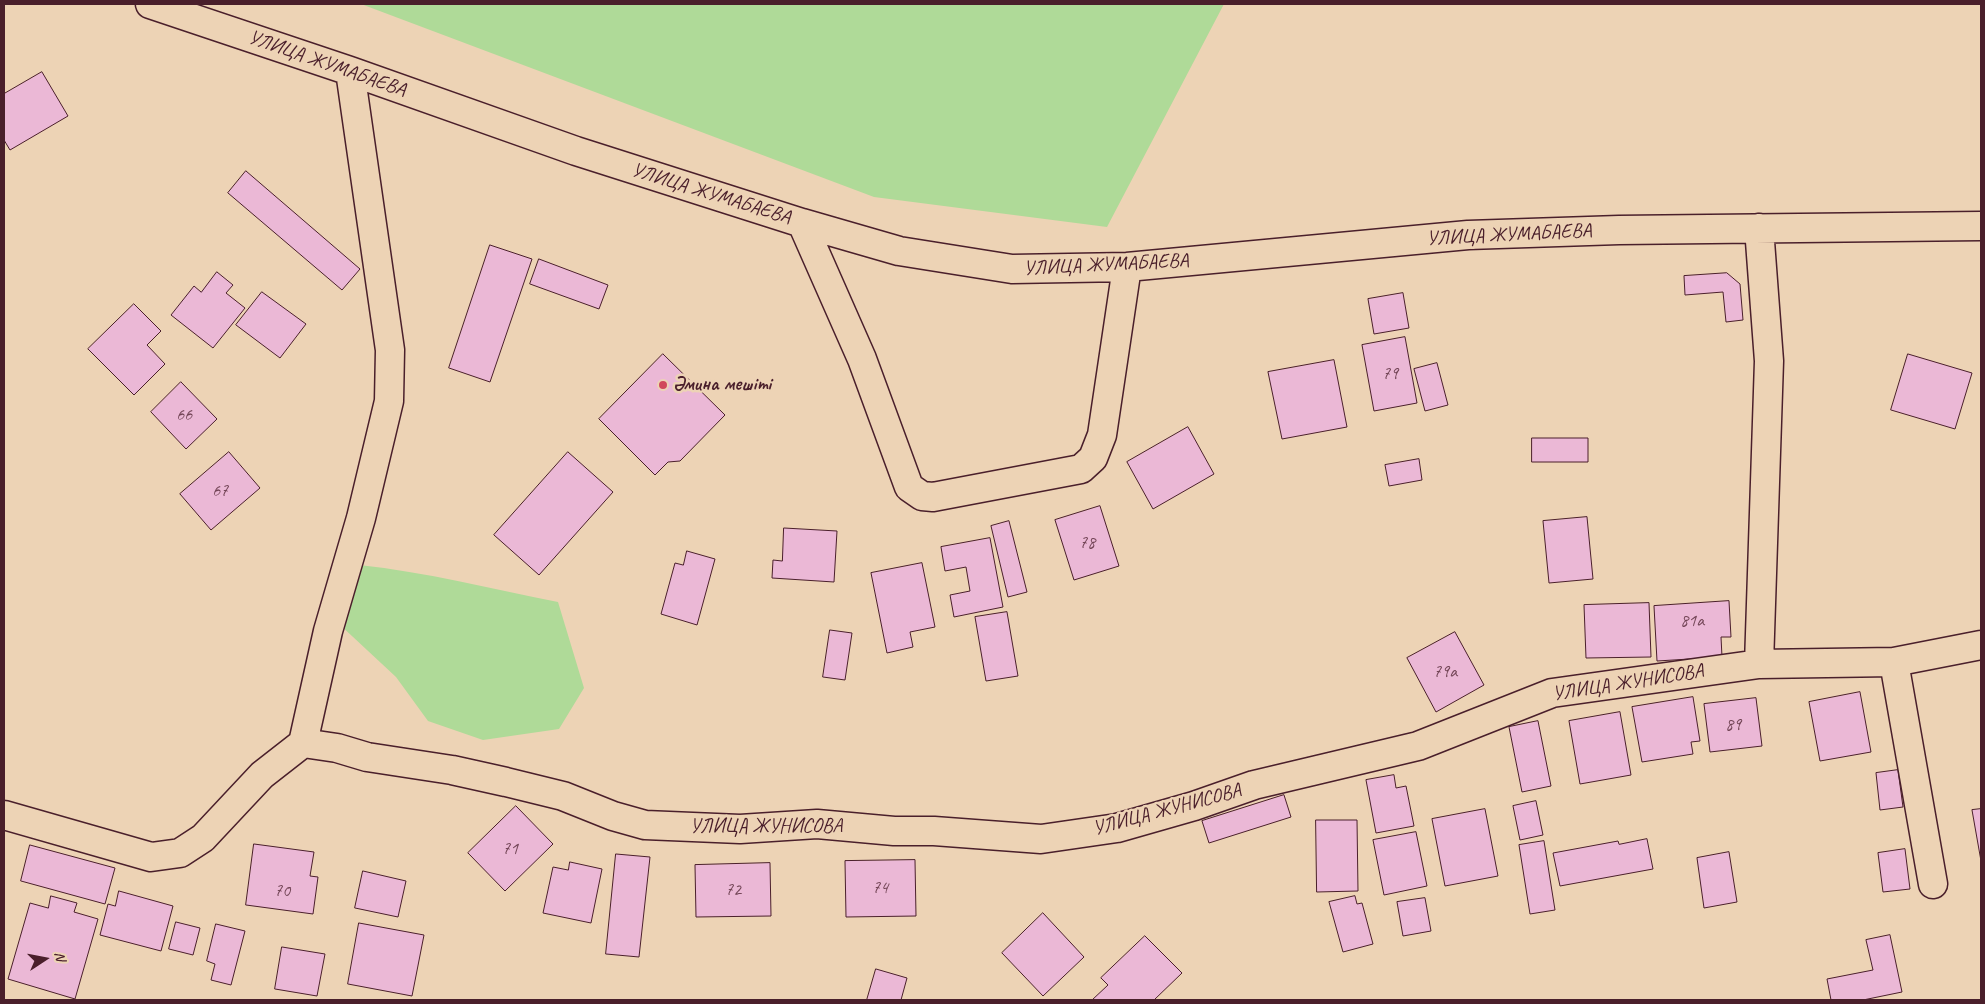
<!DOCTYPE html>
<html>
<head>
<meta charset="utf-8">
<style>
  body { margin:0 }
  #map { position:relative; width:1985px; height:1004px; overflow:hidden; background:#edd3b5; font-family:Caveat,sans-serif }
  canvas { display:block }
  .frame { position:absolute; inset:0; border:5px solid #4a1f2b; pointer-events:none }
  .north { position:absolute; left:20px; top:934px; width:50px; height:50px; -webkit-text-stroke:4px #edd3b5; paint-order:stroke; rotate:79deg; font-size:14px; font-weight:700; line-height:20px; text-align:center; color:#4a1f2b }
  .north::after { content:''; display:block; margin:auto; width:18px; height:22px; background:#4a1f2b; clip-path:polygon(50% 0,100% 100%,50% 72%,0 100%) }
</style>
</head>
<body>
<div id="map">
<canvas width="1985" height="1004"></canvas>
<div class="frame"></div>
<div class="north">N</div>
</div>
<script>
const c = document.querySelector('canvas').getContext('2d');
c.lineJoin = 'round';
function fillPath(path, color) {
  c.fillStyle = color;
  c.fill(path, 'evenodd');
}
function strokePath(path, color, width, dash) {
  c.strokeStyle = color;
  c.lineWidth = width;
  c.lineCap = dash ? 'butt' : 'round';
  c.setLineDash(dash || []);
  c.stroke(path);
}
function write(font, color, halo, rows, align = 'center') {
  c.font = font + ' Caveat,sans-serif';
  c.lineWidth = 5;
  c.setLineDash([]);
  c.textBaseline = 'middle';
  c.strokeStyle = halo;
  c.fillStyle = color;
  for (const [text, x, y, turn = 0] of rows) {
    c.save();
    c.translate(x, y);
    c.rotate((+turn || 0) * Math.PI / 180);
    c.textAlign = isNaN(turn) ? turn : align;
    if (halo) c.strokeText(text, 0, 0);
    c.fillText(text, 0, 0);
    c.restore();
  }
}
fillPath(new Path2D(`
  M361 4H1224L1107 227 874 197Z
  M359 565C426 572 492 589 558 602L584 688 559 729 483 740 428 721 396 677 338 623Z`), '#afda98');
const building = new Path2D(`
  M42 72 68 116 10 150 4 140V94Z
  M246 171 360 269 342 290 228 193Z
  M490 245 532 259 490 382 449 368Z
  M539 259 608 285 599 309 530 284Z
  M217 272 233 285 226 293 245 308 213 348 171 315 194 286 201 292Z
  M1727 273 1740 284 1743 320 1726 322 1723 292 1685 295 1684 276Z
  M262 292 306 324 280 358 236 325Z
  M1403 293 1409 328 1374 334 1368 299Z
  M134 304 161 331 147 345 165 364 134 395 88 349Z
  M1405 337 1417 403 1374 411 1362 345Z
  M663 354 725 415 680 461 668 462 655 475 599 419Z
  M1908 354 1972 373 1955 429 1891 410Z
  M1334 360 1347 427 1282 439 1268 372Z
  M1437 363 1448 405 1425 411 1414 369Z
  M181 382 217 419 186 449 151 412Z
  M1188 427 1214 474 1153 509 1127 462Z
  M1532 438H1588V462H1532Z
  M229 452 260 488 211 530 180 494Z
  M568 452 613 492 539 575 494 535Z
  M1419 459 1422 480 1389 486 1385 465Z
  M1100 506 1119 566 1074 580 1055 520Z
  M1587 517 1593 579 1549 583 1543 521Z
  M1009 521 1027 592 1008 597 991 526Z
  M784 528 837 531 834 582 772 578 773 560 782 561Z
  M990 538 1003 607 954 617 950 595 970 591 966 567 945 571 941 547Z
  M687 551 715 559 697 625 661 614 675 563 683 565Z
  M922 563 935 627 910 632 913 647 887 653 871 573Z
  M1729 601 1731 637H1721L1722 657 1657 661 1654 606Z
  M1649 603 1651 657 1586 658 1584 605Z
  M1007 612 1018 676 986 681 975 617Z
  M830 630 852 633 845 680 823 677Z
  M1455 632 1484 685 1436 712 1407 658Z
  M1860 692 1871 752 1820 761 1809 702Z
  M1693 697 1700 741 1691 742 1693 754 1642 762 1632 707Z
  M1756 698 1762 746 1710 752 1704 704Z
  M1620 712 1631 775 1580 784 1569 721Z
  M1538 721 1551 786 1522 792 1509 727Z
  M1898 770 1903 807 1880 810 1876 773Z
  M1394 775 1396 788 1406 786 1414 826 1376 833 1366 780Z
  M1284 795 1291 817 1209 843 1202 821Z
  M1536 801 1543 835 1520 840 1513 806Z
  M516 806 553 844 505 891 468 853Z
  M1485 809 1498 876 1445 886 1432 819Z
  M1981 809V861L1972 810Z
  M1316 820H1357L1358 891 1317 892Z
  M1416 832 1427 886 1384 895 1373 840Z
  M1647 839 1653 869 1560 886 1553 853 1618 841 1619 844Z
  M1544 841 1555 910 1530 914 1519 845Z
  M254 844 314 852 310 876 318 877 313 914 246 905Z
  M30 845 115 868 105 904 21 881Z
  M1905 849 1910 889 1883 892 1878 853Z
  M1729 852 1737 902 1704 908 1697 858Z
  M616 854 650 857 639 957 606 954Z
  M915 860 916 916 846 917 845 861Z
  M570 862 602 869 591 923 543 913 553 867 568 870Z
  M770 863 771 916 696 917 695 865Z
  M363 871 406 881 398 917 355 908Z
  M119 891 173 906 161 951 100 935 108 904 115 906Z
  M51 896 77 903 74 912 98 919 75 999 8 979 30 903 48 908Z
  M1355 896 1357 904 1362 903 1373 944 1343 952 1329 902Z
  M1425 898 1431 931 1403 936 1397 902Z
  M1043 913 1084 957 1043 996 1002 953Z
  M176 922 200 928 193 955 169 949Z
  M359 923 424 935 412 996 348 984Z
  M216 924 245 931 231 985 211 980 215 964 207 961Z
  M1890 935 1902 992 1863 1000H1831L1827 979 1873 970 1866 940Z
  M1145 936 1182 973 1154 1000H1092L1108 985 1101 978Z
  M282 947 325 954 317 996 275 989Z
  M876 969 907 978 901 1000H867Z`);
fillPath(building, '#ebb8d6');
strokePath(building, '#4a1f2b', 1);
const street = new Path2D(`
  M150 4 350 71 576 151 802 223 899 251 1012 269 1127 267 1468 235 1619 230 1981 226
  M802 223 862 359 909 487 922 496 933 497 1081 469 1093 458 1102 435 1127 267
  M1894 662 1933 884
  M1759 664 1769 361 1759 228
  M303 743 328 631 361 518 389 401 390 350 350 71
  M4 815 151 857 180 853 203 838 262 775 303 743 337 748 367 757 452 770 506 782 563 796 613 816 645 825 740 829 817 824 894 831H934L1041 839 1117 828 1194 806 1254 785 1418 746 1552 693 1759 664 1894 662 1981 645`);
strokePath(street, '#4a1f2b', 31);
strokePath(street, '#edd3b5', 28);
for (const [x, y, r, color] of [
  [663,385,5,"#d1495b"]
]) {
  const dot = new Path2D();
  dot.arc(x, y, r, 0, 2 * Math.PI);
  c.fillStyle = color;
  c.fill(dot);
  strokePath(dot, '#edd3b5', 2);
}
write('18px', '#724556', null, [
  ["79",1390,374],
  ["66",184,415],
  ["67",220,491],
  ["78",1087,543],
  ["81а",1692,621],
  ["79а",1445,672],
  ["89",1733,725],
  ["71",510,849],
  ["74",880,888],
  ["72",733,890],
  ["70",282,891]
]);
write('20px', '#4a1f2b', '#edd3b5', [
  ["УЛИЦА ЖУМАБАЕВА",327,64,19],
  ["УЛИЦА ЖУМАБАЕВА",711,194,17],
  ["УЛИЦА ЖУМАБАЕВА",1509,235,-3],
  ["УЛИЦА ЖУМАБАЕВА",1106,265,-3],
  ["УЛИЦА ЖУНИСОВА",1628,683,-9],
  ["УЛИЦА ЖУНИСОВА",1167,810,-15],
  ["УЛИЦА ЖУНИСОВА",766,827]
]);
write('bold 20px', '#4a1f2b', '#edd3b5', [
  ["Әмина мешіті",673,385]
], 'left');
</script>
</body>
</html>
